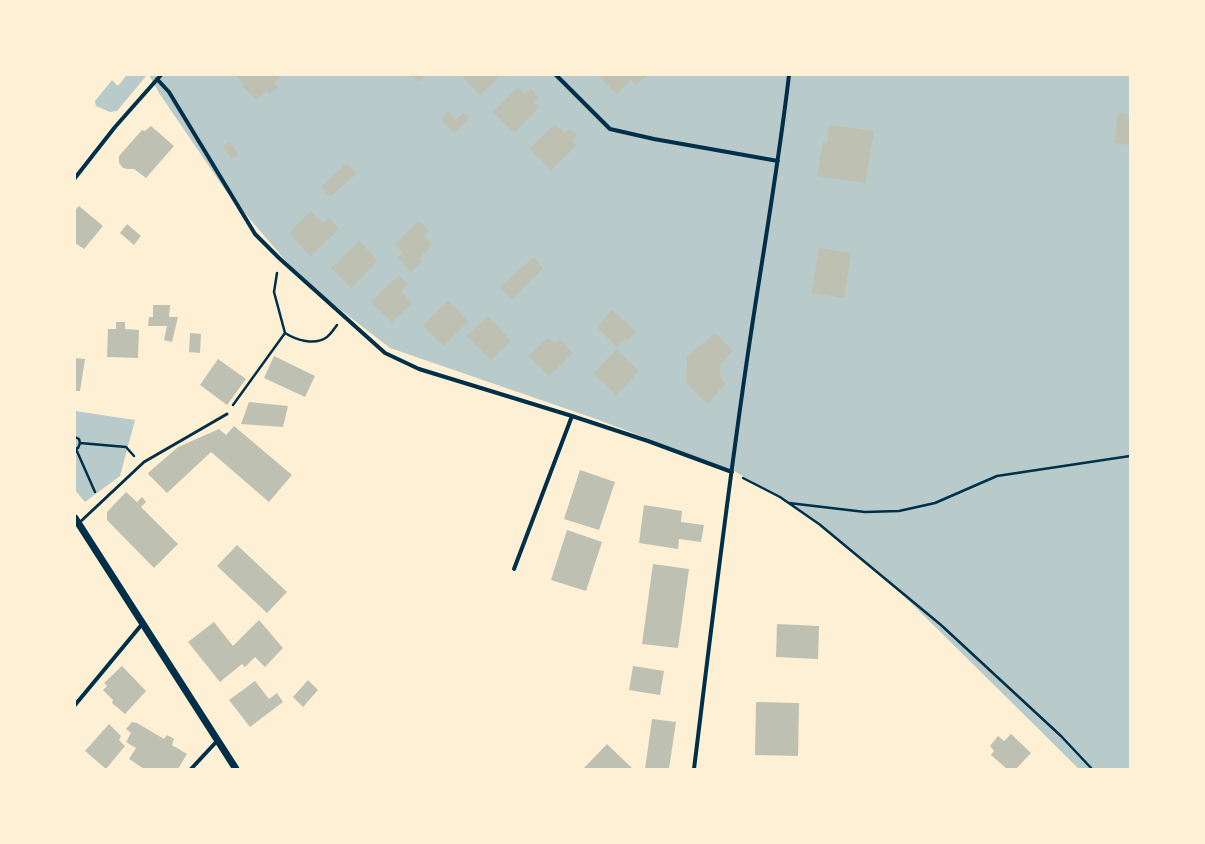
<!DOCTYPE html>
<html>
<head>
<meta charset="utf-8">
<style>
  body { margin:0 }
  #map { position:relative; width:1205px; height:844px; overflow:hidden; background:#fdf0d5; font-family:"Varela Round",sans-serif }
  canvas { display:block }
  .frame { position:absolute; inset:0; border:76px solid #fdf0d5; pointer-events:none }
</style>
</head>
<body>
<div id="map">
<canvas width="1205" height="844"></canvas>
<div class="frame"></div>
</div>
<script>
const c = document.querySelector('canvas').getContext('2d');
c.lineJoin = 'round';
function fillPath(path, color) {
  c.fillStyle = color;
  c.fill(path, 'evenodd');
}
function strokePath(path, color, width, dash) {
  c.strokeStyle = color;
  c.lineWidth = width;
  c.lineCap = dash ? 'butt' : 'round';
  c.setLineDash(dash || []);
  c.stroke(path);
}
fillPath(new Path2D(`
  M127 75H147L117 111 110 112 96 106 95 101 112 80 118 86Z
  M149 75H1130V769H1079L906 598 813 518 734 471 596 419 390 348 302 280 226 191 159 93Z
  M75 411 135 420 120 476 85 502 75 490Z`), '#b9caca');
fillPath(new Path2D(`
  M236 75H282L274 83 278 87 270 94 267 91 256 100 242 86 244 84Z
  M411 75H426L418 82Z
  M461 75H501L480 95Z
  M597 75H647L636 85 631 80 617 94Z
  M518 87 525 94 531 89 538 97 534 102 539 107 514 133 493 112Z
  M448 112 456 120 464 113 469 118 454 133 441 119Z
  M1118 113 1130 115V145L1114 143Z
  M555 124 565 133 569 129 577 135 572 141 577 145 551 170 529 149Z
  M829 125 874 131 865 183 817 176 823 142 827 143Z
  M151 126 174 146 146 178 134 169H127L123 168 119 163V156L142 130 145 131Z
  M230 142 238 155 231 159 223 146Z
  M347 163 356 174 330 197 321 187Z
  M79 206 103 226 84 249 75 243V210Z
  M311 211 323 223 329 218 339 229 310 256 289 233Z
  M419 221 429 231 424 236 432 245 420 258 422 261 411 272 398 258 403 253 395 244Z
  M127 224 141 236 134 245 120 233Z
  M360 241 377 261 351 288 331 268Z
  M819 248 851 253 844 298 812 293Z
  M534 257 543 269 512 299 500 287Z
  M399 275 408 284 401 291 412 303 392 322 371 302Z
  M448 300 468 322 443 346 423 325Z
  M153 305H170L169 317H178L172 342 164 340 167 326H148L149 317H153Z
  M612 310 636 332 627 340 625 339 617 347 597 327Z
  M488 316 511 341 491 360 467 336Z
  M116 322H125V329L139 330 138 358 107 357 108 329H116Z
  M190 333 201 334 200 353 189 352Z
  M715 333 733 351 720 365 721 379 725 384 707 404 686 383 687 357Z
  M548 338 554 343 560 339 573 353 549 376 528 356Z
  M617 349 639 371 617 395 593 374Z
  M274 356 315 376 305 397 264 378Z
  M75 358 85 359 80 391H75Z
  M218 359 246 379 227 405 200 385Z
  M249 402 288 406 283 427 241 424Z
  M234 426 292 475 269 502 211 452 167 493 149 475 148 473 178 447 219 429 226 435Z
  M580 470 615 482 599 530 564 519Z
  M126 492 137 502 142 497 146 502 141 507 178 544 154 568 107 520V512Z
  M644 505 682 511 681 522 704 525 701 542 679 539 678 549 639 543Z
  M567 530 602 542 586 591 551 580Z
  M237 545 287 592 267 613 217 566Z
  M653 564 689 569 678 648 642 644Z
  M259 620 283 648 265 667 255 657 245 667 242 664 220 682 188 642 214 622 233 646Z
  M777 624 819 626 818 659 776 657Z
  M122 666 146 691 125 714 112 703 113 700 103 690 107 686 104 683Z
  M633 666 664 671 660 695 629 690Z
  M308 680 318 690 303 707 293 697Z
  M255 681 269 699 277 693 283 702 250 727 229 700Z
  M756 702 799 703 798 756 755 755Z
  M652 719 676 722 669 769H645Z
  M132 722 137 723 164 739 167 735 174 739 172 745 187 754 178 769H144L129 759 136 748 126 742 131 733 126 729Z
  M109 724 121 736 119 740 125 746 106 769 85 751Z
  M1011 734 1031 753 1016 769H1007L991 755 994 751 990 746 998 736 1004 741Z
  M607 744 633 769H585L584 768Z`), '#bec0b2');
strokePath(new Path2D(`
  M277 273 274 292 285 333
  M233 405 285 333C296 340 315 346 327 337 331 334 334 329 337 325
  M75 437 79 439 80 443 78 448 75 449
  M80 443 126 447 134 456
  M76 449 95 492
  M743 478 780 497 819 524 941 625 1061 736 1092 769
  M789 503 865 512 899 511 935 503 997 476 1130 456`), '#003049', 2.5);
strokePath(new Path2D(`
  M79 523 144 462 227 414`), '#003049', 3);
strokePath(new Path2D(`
  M556 75 610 129 654 139 778 161
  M157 79 169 92 255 234 279 258 385 353 419 369 572 416 648 441 732 472
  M75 178 115 127 161 75
  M514 569 572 416
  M75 705 143 623
  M191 769 218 740
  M694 769C712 623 729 478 751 333 764 247 779 161 789 75`), '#003049', 4);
strokePath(new Path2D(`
  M75 518 236 769`), '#003049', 7);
</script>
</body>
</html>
